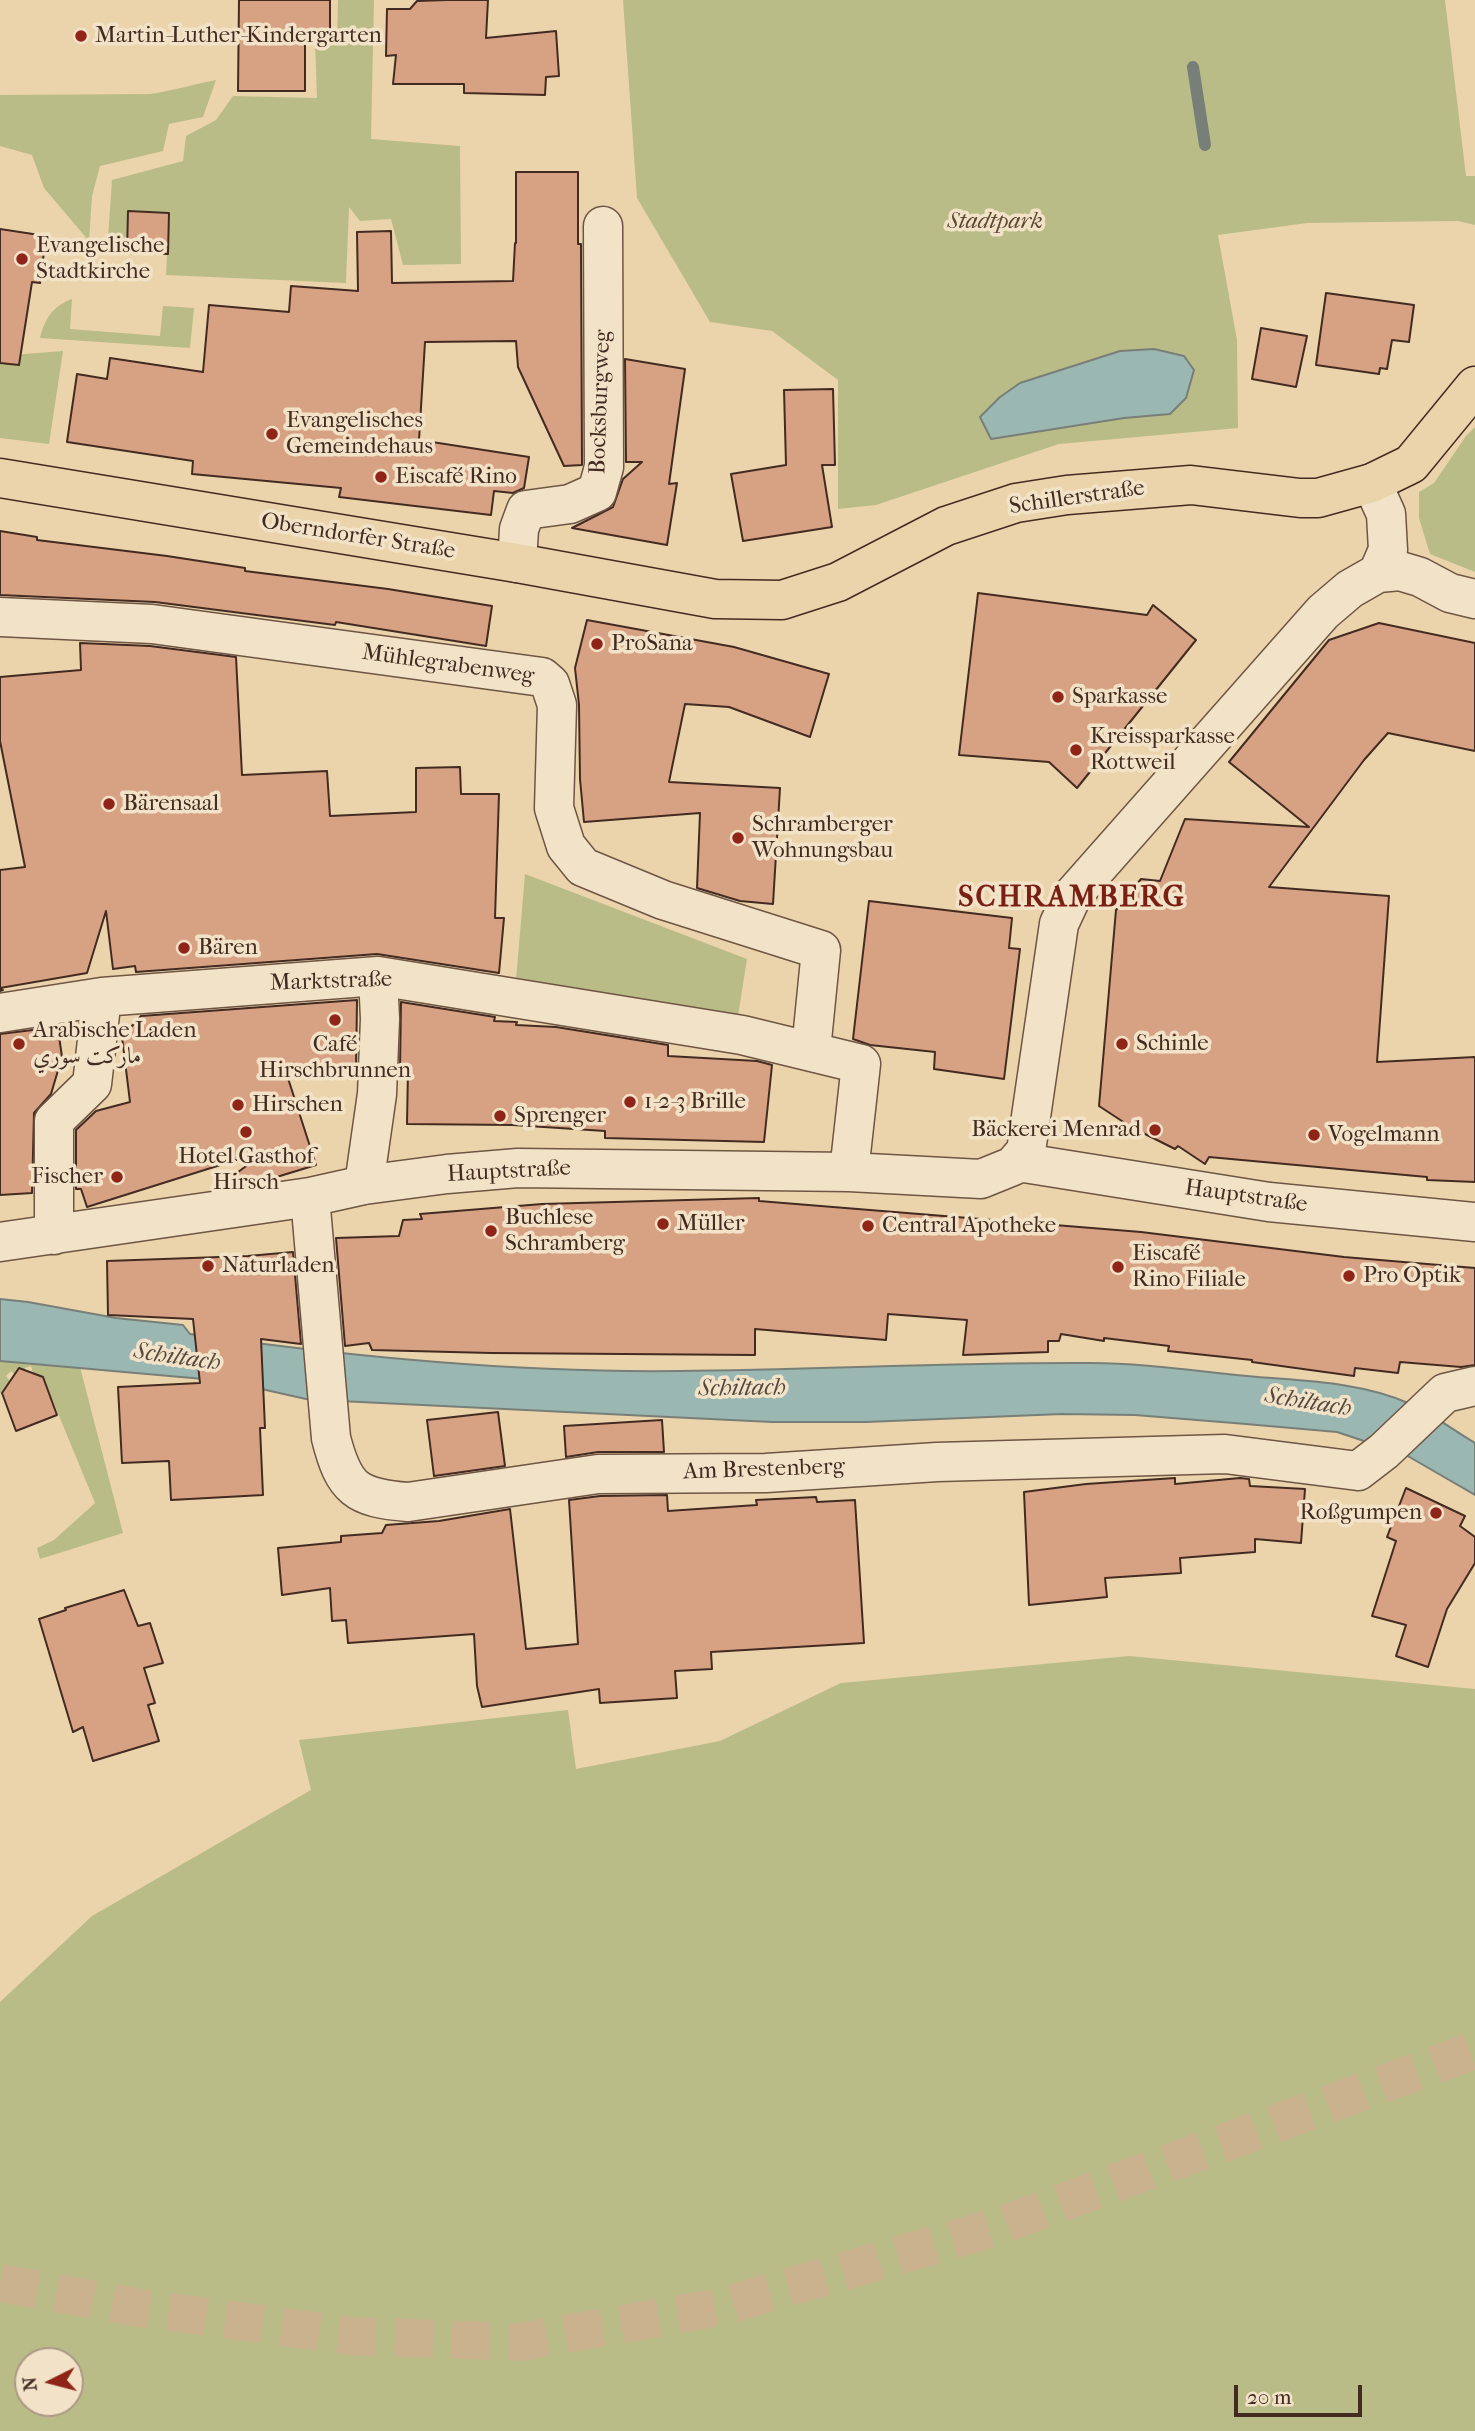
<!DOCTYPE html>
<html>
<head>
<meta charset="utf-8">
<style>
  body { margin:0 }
  #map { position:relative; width:1475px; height:2431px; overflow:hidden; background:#ebd4ab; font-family:"IM FELL French Canon",serif }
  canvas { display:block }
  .north { position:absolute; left:14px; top:2347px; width:70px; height:70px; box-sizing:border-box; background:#f2e3c8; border:2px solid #ac9985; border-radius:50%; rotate:264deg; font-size:19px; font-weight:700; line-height:28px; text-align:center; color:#442b21 }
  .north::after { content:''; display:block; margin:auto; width:24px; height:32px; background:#8f2418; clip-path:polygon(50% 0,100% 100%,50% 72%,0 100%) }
  .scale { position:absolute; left:1234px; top:2385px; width:128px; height:32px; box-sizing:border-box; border:4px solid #442b21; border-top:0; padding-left:9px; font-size:21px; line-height:24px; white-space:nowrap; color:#442b21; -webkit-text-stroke:5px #f2e3c8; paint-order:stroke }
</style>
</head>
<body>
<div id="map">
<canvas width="1475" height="2431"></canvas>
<div class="north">N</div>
<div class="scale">20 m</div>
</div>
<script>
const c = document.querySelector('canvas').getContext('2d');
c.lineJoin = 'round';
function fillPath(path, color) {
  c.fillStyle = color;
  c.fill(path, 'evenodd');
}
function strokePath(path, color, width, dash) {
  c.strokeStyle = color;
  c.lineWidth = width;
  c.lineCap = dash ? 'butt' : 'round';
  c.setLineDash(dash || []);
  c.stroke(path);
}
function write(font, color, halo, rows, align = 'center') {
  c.font = font + ' "IM FELL French Canon",Amiri,serif';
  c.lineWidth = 7;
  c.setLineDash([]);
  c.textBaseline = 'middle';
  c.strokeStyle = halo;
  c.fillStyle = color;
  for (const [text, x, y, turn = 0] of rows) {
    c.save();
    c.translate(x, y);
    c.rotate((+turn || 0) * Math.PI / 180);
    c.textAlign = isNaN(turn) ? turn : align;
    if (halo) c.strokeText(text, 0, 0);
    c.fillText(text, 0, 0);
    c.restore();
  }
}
fillPath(new Path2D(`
  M338 0H374L371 139 460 146 461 264 403 265 391 219 360 221 349 207 346 283 166 275 167 254 107 252 112 180 183 161 186 136 216 120 233 96 317 98 315 41 337 42Z
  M623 0H1445L1466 176H1475V225L1458 221 1307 223 1218 235 1237 340 1238 428 1059 444 876 505 838 509V380L772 331 710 322 637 198Z
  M216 80 203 117 169 124 163 151 100 166 92 196 89 241 44 188 32 155 0 146V95L150 94C173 91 193 84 216 80Z
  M72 299 70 329 160 336 163 306 194 308 190 348 40 338C45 318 53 306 72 299Z
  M63 351 49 444 0 438V361L24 354Z
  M1475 427V572L1430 554 1419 518V492L1434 483 1466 436Z
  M525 874 747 959 738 1016 516 980Z
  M0 1361 80 1367 123 1533 40 1559 37 1548 54 1540 95 1503 43 1377 33 1373 31 1366 25 1368 26 1374 16 1376 11 1371 6 1376 10 1381 0 1394Z
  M1129 1656 1475 1689V2431H0V2002L92 1916 311 1790 299 1740 568 1710 576 1769 720 1741 841 1683ZM28 2361H70V2403H28Z`), '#babc87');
const water = new Path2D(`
  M1154 349 1184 356 1194 370 1186 398 1170 414 1124 418 991 439 980 417 1000 397 1020 383 1120 351Z
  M0 1299 28 1302 116 1318 183 1325 190 1334C351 1357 516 1373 679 1371 816 1370 953 1362 1091 1363 1143 1363 1195 1371 1247 1376 1299 1381 1359 1381 1408 1403 1431 1413 1453 1430 1475 1443V1495L1406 1455 1337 1432 1246 1424 1135 1415 1062 1414 866 1422H772L340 1401 306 1399 226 1381 0 1361Z`);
fillPath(water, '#9bb7b2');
strokePath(water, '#787f78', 2);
strokePath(new Path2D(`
  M1193 67 1205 145`), '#787f78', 12);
const building = new Path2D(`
  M239 0H330V33H305V91H238Z
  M448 0H488L486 38 556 31 559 76 546 77 545 95 464 93V84H393L396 55 386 56 387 9H410L417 1Z
  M516 172H578V244H581L582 465 564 466 518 367 516 341 425 342 419 440 529 457 524 488 513 493 494 491 491 515 339 497 341 488 192 474 193 461 67 442 77 374 107 379 110 358 203 372 209 305 289 312 291 286 358 291 357 232 391 231 392 283 513 281 515 243H516Z
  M128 211 169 213 168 254 127 253Z
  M0 229 46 236 40 283 32 282 19 365 0 363Z
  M1326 293 1414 305 1409 342 1392 340 1387 369 1380 368 1379 374 1316 365Z
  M1261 328 1307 336 1296 387 1252 379Z
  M625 359 685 369 669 484 677 483 667 545 572 528 613 507 623 479 642 462H626Z
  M833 389 835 465H822L832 527 743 541 731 474 786 465 784 390Z
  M0 531 37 537V540L167 556 245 568V571L388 589 492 606 486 646 336 622 335 625 155 602 0 595Z
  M978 593 1147 615 1153 605 1196 640 1077 788 1049 762 959 755Z
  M587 620 734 647 829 674 810 737 729 707 685 704 669 782 780 788 773 904 740 901 697 888 700 813 584 822 580 779 579 705 575 668Z
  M1379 623 1475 643V751L1388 733 1364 760 1269 887 1389 896 1377 1062 1475 1057V1182L1427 1180V1177L1209 1157 1205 1164 1178 1146 1175 1149 1131 1127 1099 1106 1116 910 1141 879 1160 881 1185 819 1309 827 1229 762 1329 640Z
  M80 643 150 646 236 657 242 775 327 771 330 816 416 812V768L460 767 461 794H499L495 918H504L499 973 377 954 136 972 135 966 113 969 106 911 87 973 0 988 3 990 0 991V870L25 867 0 741V677L81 670Z
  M869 901 1012 918 1009 948 1020 949 1004 1079 934 1069 935 1052 870 1045 853 1039Z
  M357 1000 356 1071 286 1072 316 1165 257 1183 215 1189 268 1150 87 1207 81 1189H76V1130L96 1111 130 1102 122 1037 141 1016Z
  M401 1002 495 1017 494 1021 517 1022 516 1025 556 1027 668 1045V1056L757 1061 772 1065 764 1142 605 1138V1131L513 1125 407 1124 408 1069 400 1070Z
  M49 1028 59 1036 62 1057 51 1094 34 1113 32 1193 0 1195V1034Z
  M759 1198V1201L1141 1232 1344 1257 1475 1268V1365L1461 1367 1400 1362 1398 1373 1355 1368 1354 1376 1252 1362V1360L1168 1351 1169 1346 1104 1338V1341L1061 1334 1059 1341H1048V1352L963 1355 967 1320 888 1314 886 1340 755 1329V1355L491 1353 372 1350 369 1343 345 1346 336 1238 399 1236 403 1220 422 1219 420 1214 542 1204Z
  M293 1252 301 1344 261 1339 265 1428H260L263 1495 171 1500 169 1461 122 1463 118 1387 200 1383 193 1319 108 1315 107 1261 248 1256Z
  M19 1368 43 1377 57 1415 16 1431 2 1393Z
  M498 1412 505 1466 434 1476 427 1420Z
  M662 1420 664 1452H598L566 1457 564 1426Z
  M1175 1478V1484L1240 1478 1249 1479 1250 1486 1305 1489 1301 1543 1255 1539V1552L1180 1558 1181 1573 1105 1578 1107 1597 1029 1605 1024 1492 1086 1484Z
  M1406 1488 1465 1516 1460 1526 1475 1537V1563L1447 1609 1428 1667 1396 1656 1406 1625 1372 1616 1396 1541 1387 1537Z
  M667 1495 668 1511 757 1505 756 1500 816 1497 817 1502 855 1500 864 1643 711 1652 712 1669 675 1671 677 1698 600 1703 599 1689 482 1707 477 1686 474 1634 348 1643 346 1620 332 1621 330 1588 282 1595 278 1548 341 1542V1536L382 1533 386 1525 439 1521 510 1509 526 1649 578 1644 569 1500 600 1496Z
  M124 1590 138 1626 150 1623 163 1663 144 1668 155 1703 148 1705 159 1741 93 1761 83 1727 73 1732 39 1619 66 1610 65 1608Z`);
fillPath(building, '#d7a283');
strokePath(building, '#442b21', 2);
strokePath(new Path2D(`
  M0 2283 141 2308 350 2336 520 2342 720 2307 996 2227 1475 2050`), '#cab28f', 38, [38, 19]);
const minor = new Path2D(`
  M517 563 519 529 526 510 570 504 597 492 604 467 603 226
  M1378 573 1400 571 1420 577 1450 593 1475 599
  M0 617 152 624 542 677 550 684 557 705 554 808 566 846 583 867 663 900 821 950 811 1050
  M0 1013 102 997 378 976 742 1035 861 1064 849 1172
  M1018 1162 1269 1202 1475 1222
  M364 1185 377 1094 380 1019 378 976
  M310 1197 331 1438C344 1489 356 1498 408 1502L598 1474 766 1473 937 1462 1225 1454 1358 1471 1384 1451 1445 1393 1475 1386
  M54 1235V1121L92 1084 102 997
  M0 1242 310 1197 364 1185 447 1174 518 1168 849 1172 981 1179 1013 1166 1026 1151 1059 924 1072 896 1323 612 1350 589 1378 573 1388 550 1386 514 1372 483`);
const major = new Path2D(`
  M0 478 517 563 715 599 782 600 838 582 946 526 1016 503 1067 495 1191 485 1300 498H1318L1372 483 1411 464 1475 386`);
strokePath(minor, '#6e5544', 41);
strokePath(major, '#442b21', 41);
strokePath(minor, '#f2e3c8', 38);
strokePath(major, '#ebd4ab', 38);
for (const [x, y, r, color] of [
  [81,36,7,"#8f2418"],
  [22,259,7,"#8f2418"],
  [272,434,7,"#8f2418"],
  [381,477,7,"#8f2418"],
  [597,644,7,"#8f2418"],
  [1058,697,7,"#8f2418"],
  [1076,750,7,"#8f2418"],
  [109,804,7,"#8f2418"],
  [738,838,7,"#8f2418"],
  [184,948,7,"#8f2418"],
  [335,1020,7,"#8f2418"],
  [19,1044,7,"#8f2418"],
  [1122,1044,7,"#8f2418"],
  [630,1102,7,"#8f2418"],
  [238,1105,7,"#8f2418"],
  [500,1116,7,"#8f2418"],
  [1155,1130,7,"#8f2418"],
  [246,1132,7,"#8f2418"],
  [1314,1135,7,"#8f2418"],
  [117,1177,7,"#8f2418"],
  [663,1224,7,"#8f2418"],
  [868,1226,7,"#8f2418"],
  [491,1231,7,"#8f2418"],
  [208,1266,7,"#8f2418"],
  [1118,1267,7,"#8f2418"],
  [1349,1276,7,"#8f2418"],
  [1436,1513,7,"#8f2418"]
]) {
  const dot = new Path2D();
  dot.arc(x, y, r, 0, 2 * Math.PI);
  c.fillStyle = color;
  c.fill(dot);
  strokePath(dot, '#f2e3c8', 2.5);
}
write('23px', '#442b21', '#f2e3c8', [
  ["Martin-Luther-Kindergarten",95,36],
  ["Evangelische",36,246],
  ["Stadtkirche",36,272],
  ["Evangelisches",286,421],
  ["Gemeindehaus",286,447],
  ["Eiscafé Rino",395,477],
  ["ProSana",611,644],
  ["Sparkasse",1072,697],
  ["Kreissparkasse",1090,737],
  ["Rottweil",1090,763],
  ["Bärensaal",123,804],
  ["Schramberger",752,825],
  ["Wohnungsbau",752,851],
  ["Bären",198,948],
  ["Arabische Laden",33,1031],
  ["ماركت سوري",33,1057],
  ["Schinle",1136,1044],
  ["Café",335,1045,"center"],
  ["Hirschbrunnen",335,1071,"center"],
  ["1-2-3 Brille",644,1102],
  ["Hirschen",252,1105],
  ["Sprenger",514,1116],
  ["Bäckerei Menrad",1141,1130,"right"],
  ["Vogelmann",1328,1135],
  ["Hotel Gasthof",246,1157,"center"],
  ["Hirsch",246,1183,"center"],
  ["Fischer",103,1177,"right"],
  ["Buchlese",505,1218],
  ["Schramberg",505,1244],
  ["Müller",677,1224],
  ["Central Apotheke",882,1226],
  ["Eiscafé",1132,1254],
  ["Rino Filiale",1132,1280],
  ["Naturladen",222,1266],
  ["Pro Optik",1363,1276],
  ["Roßgumpen",1422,1513,"right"]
], 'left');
write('italic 23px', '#5c4835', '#f2e3c8', [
  ["Stadtpark",995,222]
]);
write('23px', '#442b21', '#f2e3c8', [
  ["Bocksburgweg",601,402,-88],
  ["Schillerstraße",1077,498,-8],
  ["Oberndorfer Straße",358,537,9],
  ["Mühlegrabenweg",448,665,8],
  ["Marktstraße",331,982,-2],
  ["Hauptstraße",509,1172,-3],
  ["Hauptstraße",1246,1197,8],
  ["Am Brestenberg",764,1470,-2]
]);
write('italic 24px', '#55473e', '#f2e3c8', [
  ["Schiltach",177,1358,8],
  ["Schiltach",742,1389,-1],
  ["Schiltach",1308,1403,9]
]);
c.letterSpacing = '2px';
write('bold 30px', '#7a1f14', '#f2e3c8', [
  ["SCHRAMBERG",1072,899]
]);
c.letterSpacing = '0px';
</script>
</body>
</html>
